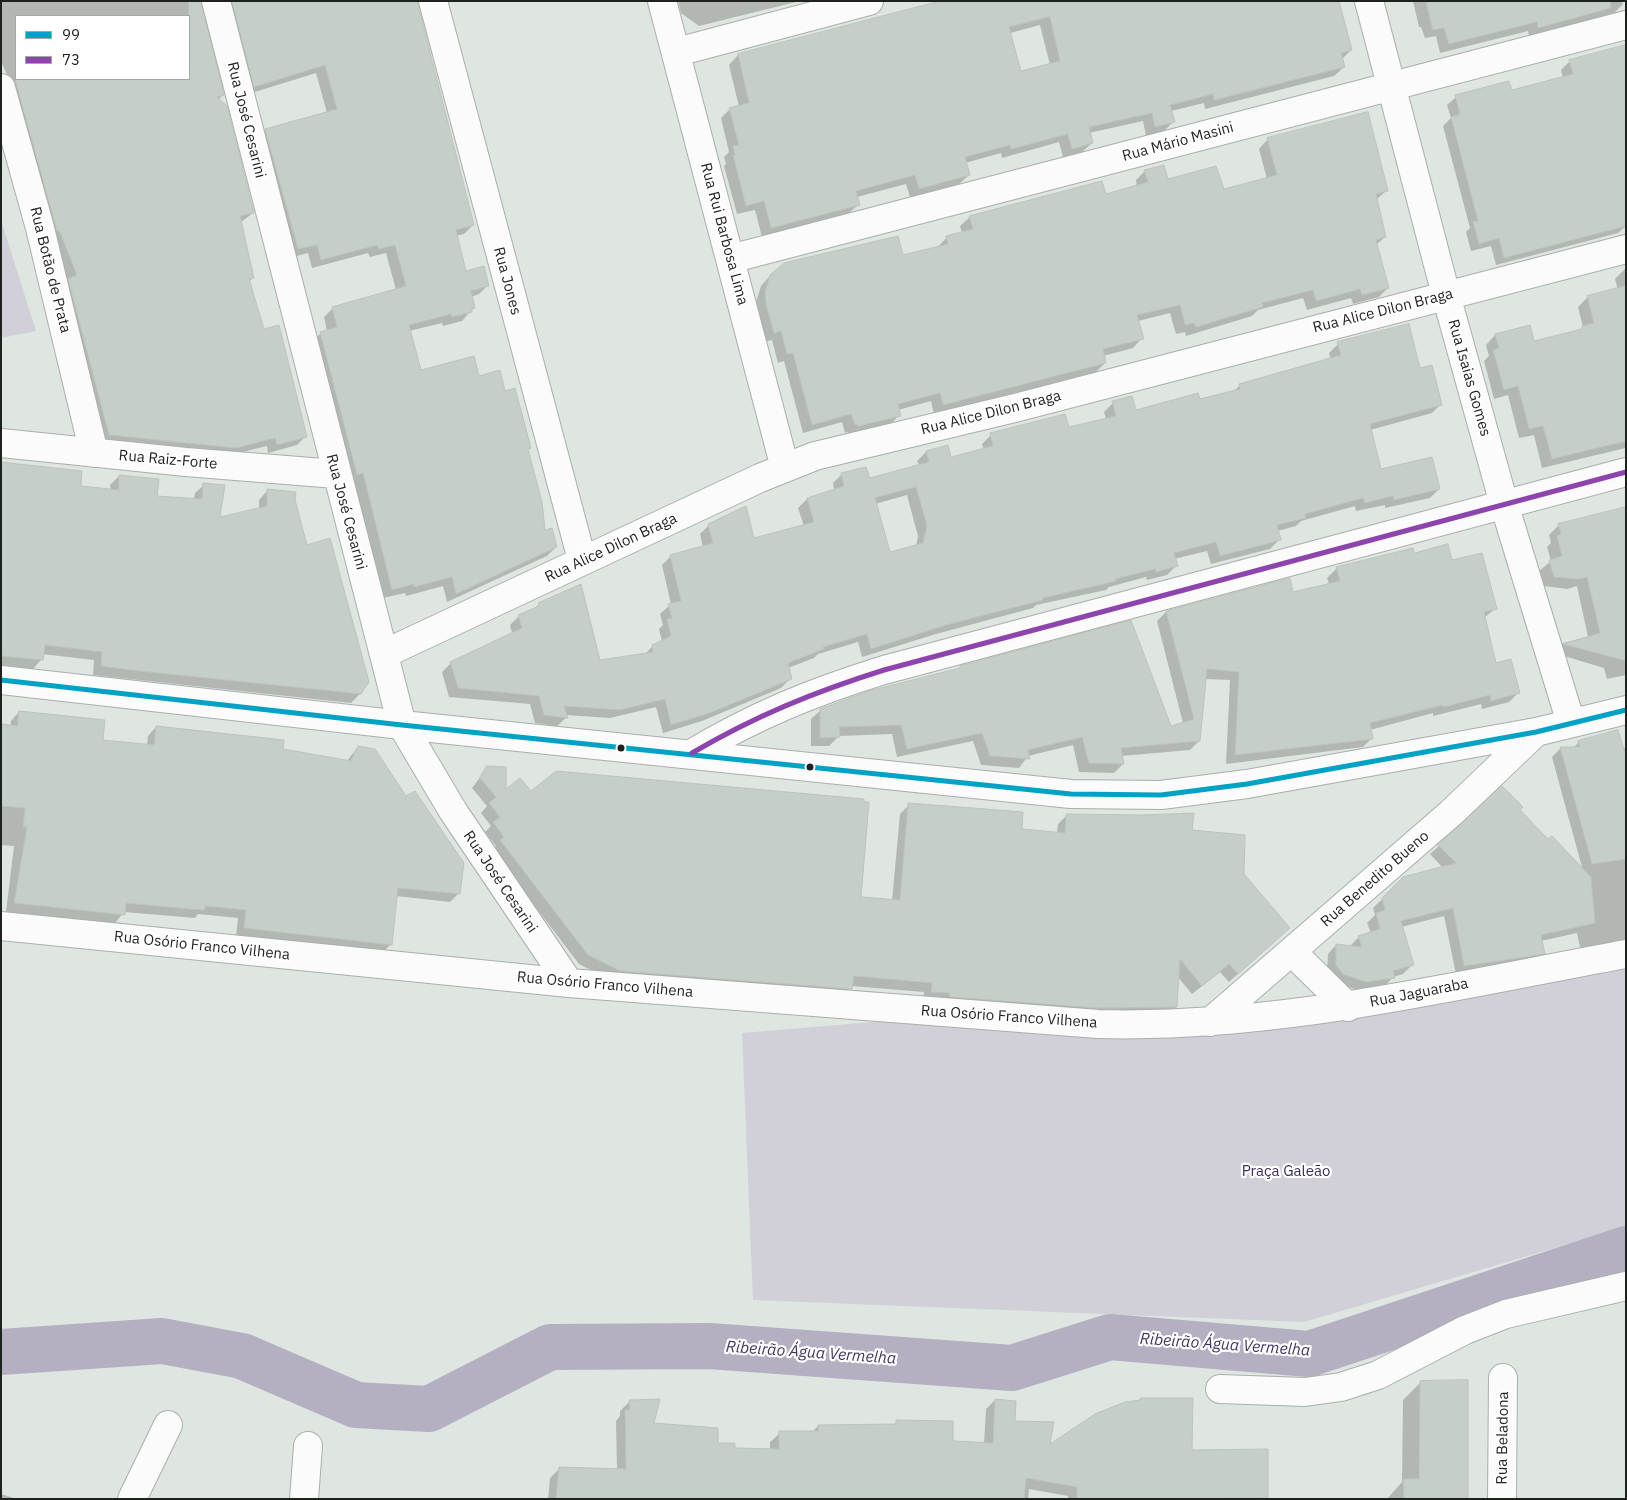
<!DOCTYPE html>
<html>
<head>
<meta charset="utf-8">
<style>
  body { margin:0 }
  #map { position:relative; width:1627px; height:1500px; overflow:hidden; background:#dfe5e0; font-family:"IBM Plex Sans",sans-serif }
  canvas { display:block }
  .frame { position:absolute; inset:0; border:2px solid #1e221f; pointer-events:none }
  .legend { position:absolute; left:15px; top:15px; width:175px; height:65px; box-sizing:border-box; background:#fff; border:1px solid #a5a7a5; margin:0; padding:6px 9px; list-style:none; font-size:15px; color:#1e221f }
  .legend li { display:flex; align-items:center; gap:10px; height:25px }
  .legend b { width:25px; border:1px solid #a5a7a5 }
</style>
</head>
<body>
<div id="map">
<canvas width="1627" height="1500"></canvas>
<div class="frame"></div>
<ul class="legend">
<li><b style="height:6px;background:#02a2c5"></b>99</li>
<li><b style="height:6px;background:#8e44ad"></b>73</li>
</ul>
</div>
<script>
const c = document.querySelector('canvas').getContext('2d');
c.lineJoin = 'round';
function fillPath(path, color) {
  c.fillStyle = color;
  c.fill(path, 'evenodd');
}
function strokePath(path, color, width, dash) {
  c.strokeStyle = color;
  c.lineWidth = width;
  c.lineCap = dash ? 'butt' : 'round';
  c.setLineDash(dash || []);
  c.stroke(path);
}
function write(font, color, halo, rows, align = 'center') {
  c.font = font + ' "IBM Plex Sans",sans-serif';
  c.lineWidth = 4.5;
  c.setLineDash([]);
  c.textBaseline = 'middle';
  c.strokeStyle = halo;
  c.fillStyle = color;
  for (const [text, x, y, turn = 0] of rows) {
    c.save();
    c.translate(x, y);
    c.rotate((+turn || 0) * Math.PI / 180);
    c.textAlign = isNaN(turn) ? turn : align;
    if (halo) c.strokeText(text, 0, 0);
    c.fillText(text, 0, 0);
    c.restore();
  }
}
fillPath(new Path2D(`
  M1 220 36 331 1 338Z
  M1626 963V1227L1304 1322 753 1300 742 1033 908 1019 1195 1035Z`), '#d1d0d8');
fillPath(new Path2D(`
  M1 1H196L223 95 218 100 253 213 241 222 253 278 249 282 263 331 306 436 297 445 268 453 267 446 226 456 101 443 60 289 68 281 50 238 11 84 1 61ZM16 16H189V79H16Z
  M223 1H416L473 225 464 234 456 236 466 272 488 285 479 294 471 297 473 308 462 321 443 326 442 323 409 331 420 371 479 377 505 392 527 450 544 532 556 547 547 556 447 602 443 586 406 596 405 593 383 598 354 481 348 483 312 342 321 333 327 331 324 317 333 308 396 290 386 253 370 257 368 253 312 268 308 253 289 258 257 139 266 130 327 113 316 73 245 95Z
  M678 1H800L699 26 681 13Z
  M945 1 1351 50 1342 59 1344 67 1334 76 1205 109 1204 103 1171 111 1173 122 1164 131 1146 136 1143 121 1089 133 1092 143 1082 152 1063 157 1059 142 1002 158 1001 153 965 163 969 175 959 184 910 197 906 184 857 197 859 204 849 213 762 237 755 210 737 214 724 166 726 164 724 157 729 152 721 118 730 109 739 107 729 65 738 55ZM1040 25 1050 65 1020 72 1010 33Z
  M1413 1H1622L1623 4 1614 13 1529 36 1528 31 1440 53 1436 36 1425 38 1421 27H1419Z
  M1570 61 1626 226 1618 233 1496 265 1491 246 1471 251 1466 232 1470 228 1443 126 1451 118 1447 105 1456 97 1511 91 1563 77 1561 70Z
  M1268 139 1387 190 1376 200 1385 237 1376 245 1388 288 1379 297 1353 304 1351 298 1307 310 1303 298 1258 310 1252 316 1186 336 1185 332 1176 334 1170 313 1138 321 1142 338 1133 348 1103 356 1105 363 1096 372 934 414 931 401 898 410 899 415 890 425 849 435 848 432 845 433 842 422 803 433 784 361 778 363 772 340 764 342 757 314 756 302 761 286 770 276 902 257 937 248 947 237 962 233 960 226 970 217 1105 195 1137 187 1136 180 1145 171 1167 181 1223 191 1267 179 1259 149Z
  M1625 269 1626 448 1542 468 1534 435 1519 438 1508 395 1494 399 1484 361 1489 356 1486 345 1495 335 1533 343 1579 331 1583 327 1578 307 1588 297 1618 290 1615 279Z
  M1338 344 1419 370 1441 404 1432 413 1370 430 1380 471 1439 489 1430 498 1385 508V505L1356 511 1355 506 1301 521 1296 526 1277 531 1279 540 1270 549 1211 564 1207 551 1174 559 1176 566 1167 575 1147 580 1146 577 1109 587 1106 590 1036 605 1033 608 936 634 862 657 858 642 818 654 814 658 788 668 790 679 781 688 702 721 663 733 656 707 610 718 566 715V718L557 726 535 723 530 704 449 697 442 672 451 663 512 633 510 625 519 616 534 609 539 604 599 662 644 655 653 646 662 642 659 629 663 625 660 614 671 604 662 565 671 556 703 547 700 534 709 525 754 540 804 526 798 508 807 499 834 490 833 483 842 474 869 480 919 465 917 461 926 452 950 458 984 450 982 444 991 435 1068 429 1106 419 1104 412 1113 403 1135 411 1233 392 1240 385 1331 360 1329 353ZM907 495 918 536 916 546 889 553 875 504Z
  M1 464 80 487 111 490 110 485 119 476 156 497 194 499 195 493 204 485 219 519 259 509V500L267 491 294 501 306 546 360 694 351 703 93 675 94 660 42 654 41 660 33 669 1 665Z
  M1626 508V675L1607 679 1604 668 1554 653 1563 643 1588 637 1577 586 1567 589 1544 586 1539 571 1551 561 1547 547 1551 543 1549 535 1559 525Z
  M1414 555 1451 562 1496 608 1484 618 1496 664 1519 692 1509 702 1482 709 1481 704 1433 716V713L1370 730 1372 738 1363 747 1226 764 1230 680 1205 679 1199 741 1190 750 1121 756 1123 764 1114 773 1079 772 1073 745 1028 756 1019 768 981 765 973 741 897 757 892 734 839 736 829 746H811V719L821 710 957 670 960 667 1170 727 1183 723 1157 621 1166 612 1292 593 1329 584 1327 578 1336 569Z
  M19 712 102 741 147 745 148 736 156 727 347 761 358 747 459 893 450 902 396 896 391 944 382 953 236 937 238 918 198 914 195 918 124 912 115 923 6 912 14 846 1 845V726L10 727 11 721Z
  M1579 742 1626 748V949L1581 951 1577 933 1541 941 1543 953 1535 962 1456 974 1444 916 1401 927 1412 965 1403 974 1393 977 1384 987 1357 990 1334 982 1327 971 1328 954 1336 945 1349 947 1359 937 1371 933 1367 923 1375 915 1373 908 1404 878 1443 868 1430 854 1439 846 1518 810 1548 841 1583 871 1552 757 1560 749 1573 748Z
  M488 767 505 792 531 793 860 898 892 901 900 814 909 805 1021 830 1057 833 1058 824 1067 815 1191 832 1243 875 1279 937 1229 982 1220 972 1192 994 1177 976 1176 1007 1167 1016 923 1001 924 992 851 986 842 998 610 980 579 964 492 850 496 846 485 832 491 826 481 813 487 806 472 788Z
  M1420 1383 1467 1499H1387L1402 1482 1403 1400Z
  M1141 1399 1191 1451H1266V1499H1068V1496L1029 1489 1028 1499H548L550 1478 560 1468 617 1470 616 1421 620 1416V1411L630 1401 653 1424 733 1449 770 1450V1442L780 1433 812 1432 818 1426H893L897 1422 951 1442 984 1444 986 1409 995 1400 1013 1422 1049 1447Z
  M1 1494 17 1499H1Z`), '#0003');
strokePath(new Path2D(`
  M1 1352 162 1341 242 1356 356 1405 429 1409 550 1347 709 1346 1012 1368 1110 1337 1309 1354 1626 1249`), '#b4b0c2', 46);
const building = new Path2D(`
  M189 1H201L224 95 217 97 227 106 254 213 240 216 254 278 249 279 264 329 279 325 307 437 277 445 275 438 236 448 109 435 68 279 77 275 59 230 57 231 15 79H189Z
  M232 1H417L474 225 456 230 466 271 484 266 489 286 471 291 475 308 472 309V312L452 317 451 314 409 325 421 370 474 356 479 376 500 370 505 391 515 388 531 448 528 449 542 502 545 530 552 528 557 547 456 594 452 577 414 587V584L392 590 363 473 357 475 320 332 337 327 332 307 406 286 395 245 379 249 377 245 321 260 317 245 298 249 265 129 337 109 325 65 254 87Z
  M940 1H1339L1352 50 1341 53 1345 67 1214 100 1213 94 1170 105 1175 122 1155 127 1152 113 1089 127 1093 143 1072 149 1068 134 1011 149 1010 145 965 157 970 175 919 189 915 175 856 191 860 205 771 228 764 201 746 206 733 155H735L733 146 739 145 729 108 749 103 738 54ZM1050 17 1060 61 1021 71 1009 27Z
  M1426 1H1610L1611 8 1538 28 1537 22 1449 44 1444 28 1433 30Z
  M1626 45V226L1504 258 1499 238 1479 244 1473 222 1478 221 1451 117 1460 114 1455 95 1509 81 1512 90 1573 74 1569 60Z
  M1368 112 1388 191 1376 194 1386 237 1376 240 1389 288 1362 295 1360 289 1316 301 1313 290 1262 303 1263 307 1196 327 1194 323 1185 325 1180 305 1137 315 1144 339 1103 349 1106 363 943 405 940 393 898 404 901 416 858 426 857 424 855 425 851 414 812 425 793 353 787 354 781 331 774 333 766 304 765 292 770 275 784 263 898 236 903 255 948 244 946 236 973 229 969 216 1102 181 1106 194 1148 182 1144 170 1164 165 1168 179 1216 166 1224 189 1277 175 1267 138Z
  M1626 286V441L1552 459 1543 426 1529 429 1518 386 1504 390 1493 350 1499 348 1495 334 1530 325 1534 341 1582 329V326L1594 323 1587 296Z
  M1409 324 1420 368 1432 365 1442 405 1370 424 1381 469 1432 457 1440 489 1394 500 1393 496 1365 503 1363 498 1305 514 1306 518 1277 525 1281 540 1220 556 1216 542 1174 553 1178 566 1156 572 1155 569 1115 579 1116 581 1043 598V600L946 625 871 649 867 634 823 647 824 649 788 663 792 679 712 712 671 725 665 699 620 710 564 706 568 718 544 715 539 696 458 688 450 662 522 628 518 615 539 606 538 603 581 584 600 660 653 652 652 645 671 636 667 619 672 618 668 604 681 601 670 555 713 543 708 524 746 506 754 538 814 522 807 498 844 486 841 473 866 467 870 478 929 462 926 451 948 445 951 457 993 446 990 433 1065 414 1069 427 1116 416 1112 401 1132 396 1136 410 1198 393 1200 399 1240 389 1239 384 1341 355 1337 342ZM916 487 927 526 923 543 890 552 875 498Z
  M1 462 82 471 81 486 119 490V475L159 479 157 496 202 499 203 483 225 485 220 517 267 506V489L296 492 295 500 307 545 330 538 369 682 361 694 139 671 101 666 102 652 45 645 43 660 1 656Z
  M1626 507V661L1563 644 1600 633 1587 577 1578 579 1554 577 1549 560 1562 556 1557 536 1561 534 1558 524Z
  M1448 544 1452 560 1482 553 1497 609 1484 612 1496 663 1511 659 1520 693 1491 701 1490 695 1443 707 1442 705 1370 723 1373 739 1235 755 1239 672 1207 669 1200 741 1121 748 1124 764 1089 763 1082 737 1028 750 1030 759 990 756 982 733 907 749 901 725 839 727 840 737 820 738V709L869 691 960 668V666L1131 620 1171 726 1194 719 1166 611 1290 578 1293 592 1340 581 1336 567 1413 548 1414 553Z
  M19 711 105 720 103 740 154 745 156 726 284 740 283 749 351 761 358 746 375 749 406 796 415 791 464 863 460 894 398 888 392 945 244 928 246 910 205 906 204 910 189 909 126 903 125 915 14 903 27 827H23L25 808 1 806V724L17 726Z
  M1618 730 1626 756V859L1592 864 1560 747H1580L1578 741Z
  M487 766 506 767V789L520 778 531 791 556 771 864 799V802H869L861 897 900 900 908 803 1023 812 1022 829 1065 833 1066 814 1142 815 1194 813 1192 830 1245 835 1244 874 1290 928 1238 974 1229 964 1202 986 1180 959 1177 1007 1097 1008 950 997V993L931 992 932 983 854 976 852 989 620 971 588 955 500 840 504 837 493 822 500 817 489 803 496 797 480 778Z
  M1502 786 1523 807 1520 810 1548 839 1552 836 1591 877 1595 923 1541 935 1545 954 1464 966 1453 908 1401 921 1414 965 1393 971 1395 978 1366 982 1343 974 1336 965V944L1362 947 1358 936 1380 929 1376 913 1385 910 1382 898 1403 877 1456 863 1438 845Z
  M1468 1380V1499H1404L1403 1479H1419L1420 1381Z
  M1141 1398H1193L1192 1450 1268 1449V1498L1077 1499V1487L1026 1478 1024 1499H556L559 1467 626 1469 625 1410H630L629 1400 660 1399 654 1423 718 1428V1443H735V1448L779 1449V1431H818V1425L896 1424V1420L953 1421V1441L993 1443 995 1399 1016 1401 1015 1421 1054 1422 1050 1444 1095 1414 1125 1402 1141 1400Z`);
fillPath(building, '#c6cec8');
strokePath(building, '#bdc2be', 1);
const minor = new Path2D(`
  M216 1 402 725 453 811 569 983
  M433 1 582 560
  M662 1 785 468
  M1369 1 1446 295 1504 504 1571 723
  M677 52 869 1
  M1 88 40 228 94 453
  M730 259 1626 25
  M1 443 186 462 336 474
  M384 654 760 478 815 456 1015 408 1626 249
  M1 680 402 725 1071 794 1161 795 1247 784 1536 732 1626 710
  M691 754C754 716 813 692 884 670L1626 472
  M1 926 569 983 1098 1024C1277 1029 1451 986 1626 954
  M1292 952 1348 1007
  M1210 1022 1451 813 1536 732
  M1220 1389 1305 1392 1341 1387 1378 1375 1465 1330 1506 1314 1626 1286
  M132 1499 168 1425
  M304 1499 308 1446
  M1502 1499 1503 1378`);
strokePath(minor, '#aaafab', 30);
strokePath(minor, '#fafbfa', 28);
strokePath(new Path2D(`
  M1 680 402 725 1071 794 1161 795 1247 784 1536 732 1626 710`), '#02a2c5', 5);
strokePath(new Path2D(`
  M692 753C755 716 814 692 884 670L1626 472`), '#8e44ad', 5);
for (const [x, y, r, color] of [
  [621,748,4.5,"#1e221f"],
  [810,767,4.5,"#1e221f"]
]) {
  const dot = new Path2D();
  dot.arc(x, y, r, 0, 2 * Math.PI);
  c.fillStyle = color;
  c.fill(dot);
  strokePath(dot, '#fff', 2);
}
write('15px', '#1e221f', '#fff', [
  ["Rua José Cesarini",246,120,76],
  ["Rua Mário Masini",1178,142,-15],
  ["Rua Rui Barbosa Lima",724,234,75],
  ["Rua Botão de Prata",50,270,76],
  ["Rua Jones",507,281,75],
  ["Rua Alice Dilon Braga",1383,311,-14],
  ["Rua Isaias Gomes",1469,378,74],
  ["Rua Alice Dilon Braga",991,413,-14],
  ["Rua Raiz-Forte",168,460,5],
  ["Rua José Cesarini",346,512,75],
  ["Rua Alice Dilon Braga",611,548,-25],
  ["Rua Benedito Bueno",1375,879,-41],
  ["Rua José Cesarini",500,882,56],
  ["Rua Osório Franco Vilhena",202,946,6],
  ["Rua Osório Franco Vilhena",605,985,5],
  ["Rua Jaguaraba",1419,993,-11],
  ["Rua Osório Franco Vilhena",1009,1017,4],
  ["Rua Beladona",1503,1438,-89]
]);
write('15px', '#3d2f58', '#fff', [
  ["Praça Galeão",1286,1172]
]);
write('italic 16px', '#44365f', '#fff', [
  ["Ribeirão Água Vermelha",1225,1345,4],
  ["Ribeirão Água Vermelha",811,1353,4]
]);
</script>
</body>
</html>
